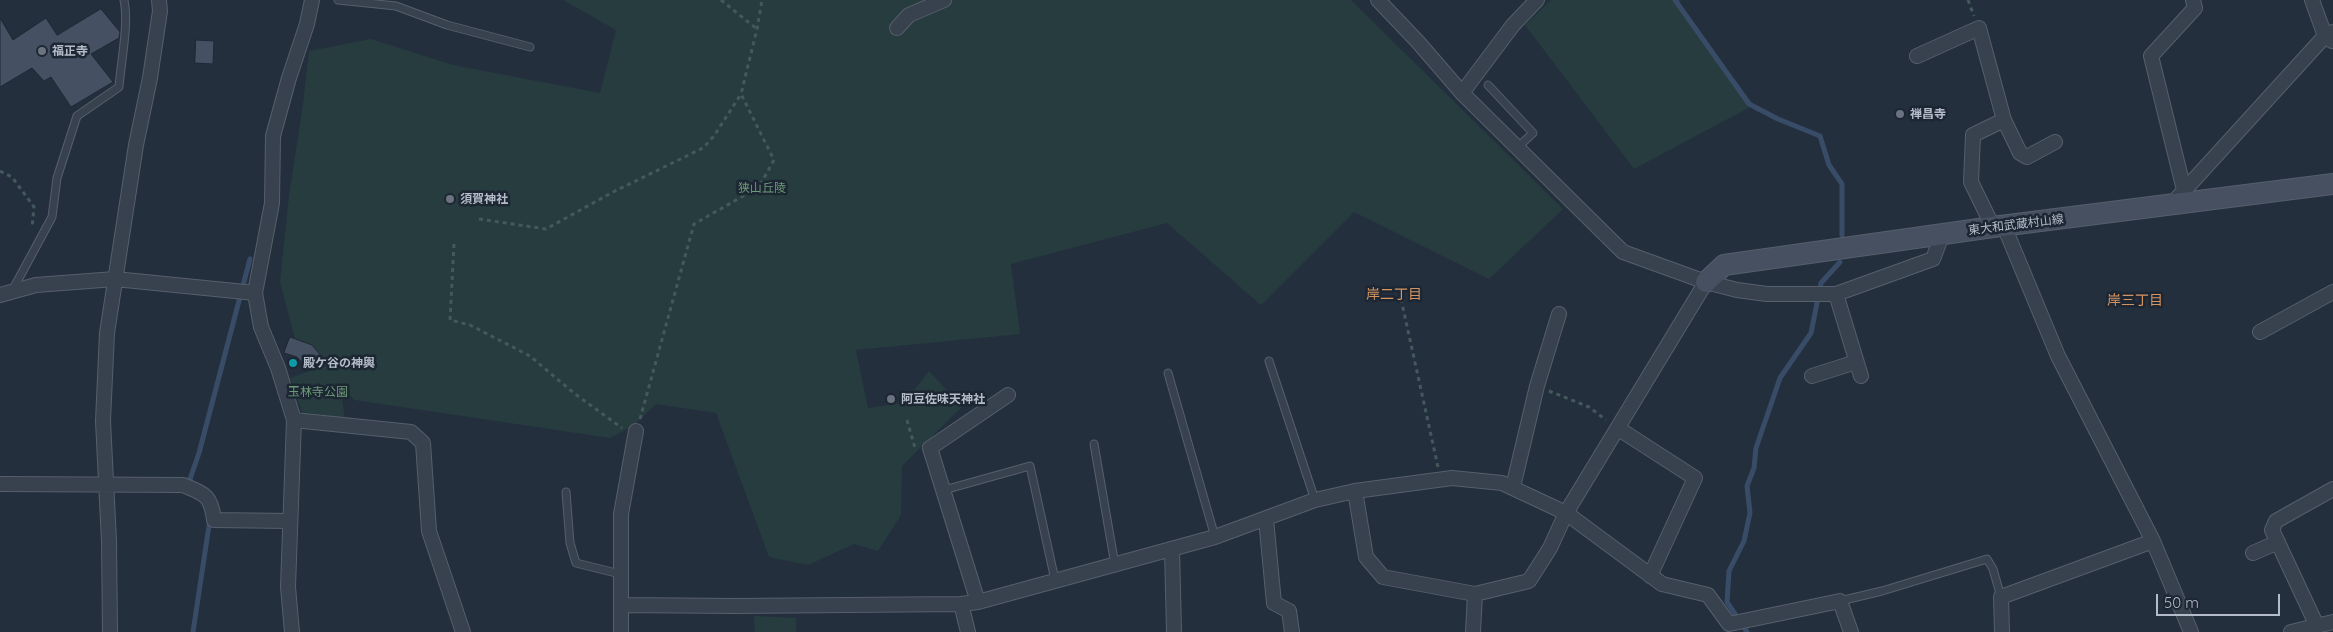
<!DOCTYPE html>
<html>
<head>
<meta charset="utf-8">
<style>
  body { margin:0 }
  #map { position:relative; width:2333px; height:632px; overflow:hidden; background:#242f3e; font-family:Quicksand,sans-serif }
  canvas { display:block }
  .scale { position:absolute; left:2156px; top:594px; width:124px; height:22px; box-sizing:border-box; border:2px solid #b4bcc9; border-top:0; padding-left:6px; font-size:15px; line-height:18px; white-space:nowrap; color:#b4bcc9; -webkit-text-stroke:4px #1d2633; paint-order:stroke }
</style>
</head>
<body>
<div id="map">
<canvas width="2333" height="632"></canvas>
<div class="scale">50 m</div>
</div>
<script>
const c = document.querySelector('canvas').getContext('2d');
c.lineJoin = 'round';
function fillPath(path, color) {
  c.fillStyle = color;
  c.fill(path, 'evenodd');
}
function strokePath(path, color, width, dash) {
  c.strokeStyle = color;
  c.lineWidth = width;
  c.lineCap = dash ? 'butt' : 'round';
  c.setLineDash(dash || []);
  c.stroke(path);
}
function write(font, color, halo, rows, align = 'center') {
  c.font = font + ' Quicksand,"Noto Sans JP",sans-serif';
  c.lineWidth = 5;
  c.setLineDash([]);
  c.textBaseline = 'middle';
  c.strokeStyle = halo;
  c.fillStyle = color;
  for (const [text, x, y, turn = 0] of rows) {
    c.save();
    c.translate(x, y);
    c.rotate((+turn || 0) * Math.PI / 180);
    c.textAlign = isNaN(turn) ? turn : align;
    if (halo) c.strokeText(text, 0, 0);
    c.fillText(text, 0, 0);
    c.restore();
  }
}
fillPath(new Path2D(`
  M563 0H1351L1563 209 1489 279 1354 212 1261 305 1167 223 1011 264 1020 334 856 350 868 408 904 403 929 371 962 407 902 466 901 515 878 551 854 544 808 565 769 557 716 413 656 404 633 426 610 438 355 400 340 387 345 418 302 412 290 378 318 368 298 350 280 282 289 196 303 104 309 51 371 39 453 65 600 93 616 30Z
  M1551 0H1681L1679 4 1754 105 1634 169 1525 25Z
  M754 616 796 618V632H755Z`), '#263c3f');
strokePath(new Path2D(`
  M1675 0 1749 104 1778 119 1820 136 1829 165 1842 184V235
  M194 487 190 479 199 453 250 259
  M193 632 210 519
  M1747 632 1727 602 1729 571 1744 541 1750 513 1747 486 1754 468 1756 448 1780 378 1811 333 1821 283 1840 262`), '#394c67', 5);
const building = new Path2D(`
  M101 9 120 32 119 38 91 54 113 82 71 107 51 77 44 81 32 68 0 87V18L13 40 46 18 57 35Z
  M196 40 214 41 213 64 195 63Z
  M290 337 312 345 322 357 309 370 297 357 284 353Z`);
fillPath(building, '#455162');
strokePath(building, '#1f2835', 1);
const lane = new Path2D(`
  M338 0 396 6 447 25 530 47
  M1488 85 1533 133 1517 148
  M12 291 52 217 57 178 77 116 119 87C121 61 129 24 124 0
  M1269 361 1315 500
  M1168 373 1215 537
  M1094 444 1115 565
  M944 490 1030 466 1055 580
  M566 492 570 543 576 563 620 574
  M1840 601 1882 591 1987 559 1993 569 2001 597`);
const street = new Path2D(`
  M1378 0 1418 42 1462 93 1623 252 1706 282 1737 290 1767 294H1836L1933 259 1942 235
  M2312 0 2325 36 2332 41
  M897 28 909 15 944 0
  M1917 56 1979 28 2004 120 1973 135 1971 182 1993 227
  M1462 93 1513 25 1537 0
  M2004 120 2020 153 2027 157 2055 142
  M2184 190 2151 56 2195 8 2193 0
  M2171 205 2325 36 2333 32
  M2004 226 2058 356 2153 541 2191 632
  M1836 294 1861 376
  M0 295 36 285 115 279 255 293
  M2260 332 2333 292
  M1812 376 1856 362
  M294 420 411 432 423 443 429 531 463 632
  M1619 429 1695 478 1650 576
  M0 484 183 485C205 494 211 495 214 520L289 521
  M1513 487 1537 386 1559 314
  M1355 491 1366 557 1383 577 1475 594
  M1266 519 1274 603 1289 611 1292 632
  M1172 549 1174 632
  M2253 553 2278 542
  M978 602 930 448 1008 395
  M961 604 968 632
  M622 605 735 606 961 604 978 602 1215 537 1315 500 1355 491 1452 478 1502 483 1566 513 1662 584 1708 595 1729 624 1840 601 1851 632
  M2317 626 2272 530 2276 521 2333 489
  M110 632 109 541 103 421 107 333 136 145 150 78 160 11 159 0
  M292 632 288 587 294 420 278 368 261 327 255 293 272 203 273 136 289 78 307 24 312 0
  M621 632V514L636 431
  M1473 632 1475 594 1529 581 1550 548 1566 513 1706 282
  M2002 632 2001 597 2153 541
  M2291 632 2333 622`);
const secondary = new Path2D(`
  M1706 282 1724 265 1993 227 2333 184`);
strokePath(lane, '#565f6c', 9);
strokePath(street, '#565f6c', 16);
strokePath(secondary, '#565f6c', 22);
strokePath(new Path2D(`
  M721 0 757 29
  M1968 0 1974 16
  M0 171 12 177 34 207 32 228
  M479 219 546 229 613 192 703 148 714 136 741 94
  M454 244 450 320 470 325 530 356 575 394 622 428
  M1401 299 1438 467
  M1549 391 1589 407 1606 420
  M640 419 694 224 759 187 774 160 741 94 757 29 762 0
  M907 420 915 448`), '#44595c', 3, [4, 4]);
strokePath(lane, '#38414e', 7);
strokePath(street, '#38414e', 14);
strokePath(secondary, '#465061', 20);
for (const [x, y, r, color] of [
  [42,51,5,"#6b7280"],
  [1900,114,5,"#6b7280"],
  [450,199,5,"#6b7280"],
  [293,363,5,"#0f9aa8"],
  [891,399,5,"#6b7280"]
]) {
  const dot = new Path2D();
  dot.arc(x, y, r, 0, 2 * Math.PI);
  c.fillStyle = color;
  c.fill(dot);
  strokePath(dot, '#1d2633', 2);
}
write('bold 12px', '#b4bcc9', '#1d2633', [
  ["福正寺",52,51],
  ["禅昌寺",1910,114],
  ["須賀神社",460,199],
  ["殿ケ谷の神輿",303,363],
  ["阿豆佐味天神社",901,399]
], 'left');
write('12px', '#6b9a76', '#1d2633', [
  ["狭山丘陵",762,188],
  ["玉林寺公園",318,392]
]);
write('12px', '#b4bcc9', '#1d2633', [
  ["東大和武蔵村山線",2016,225,-7]
]);
write('14px', '#d59563', '#1d2633', [
  ["岸二丁目",1394,295],
  ["岸三丁目",2135,301]
]);
</script>
</body>
</html>
